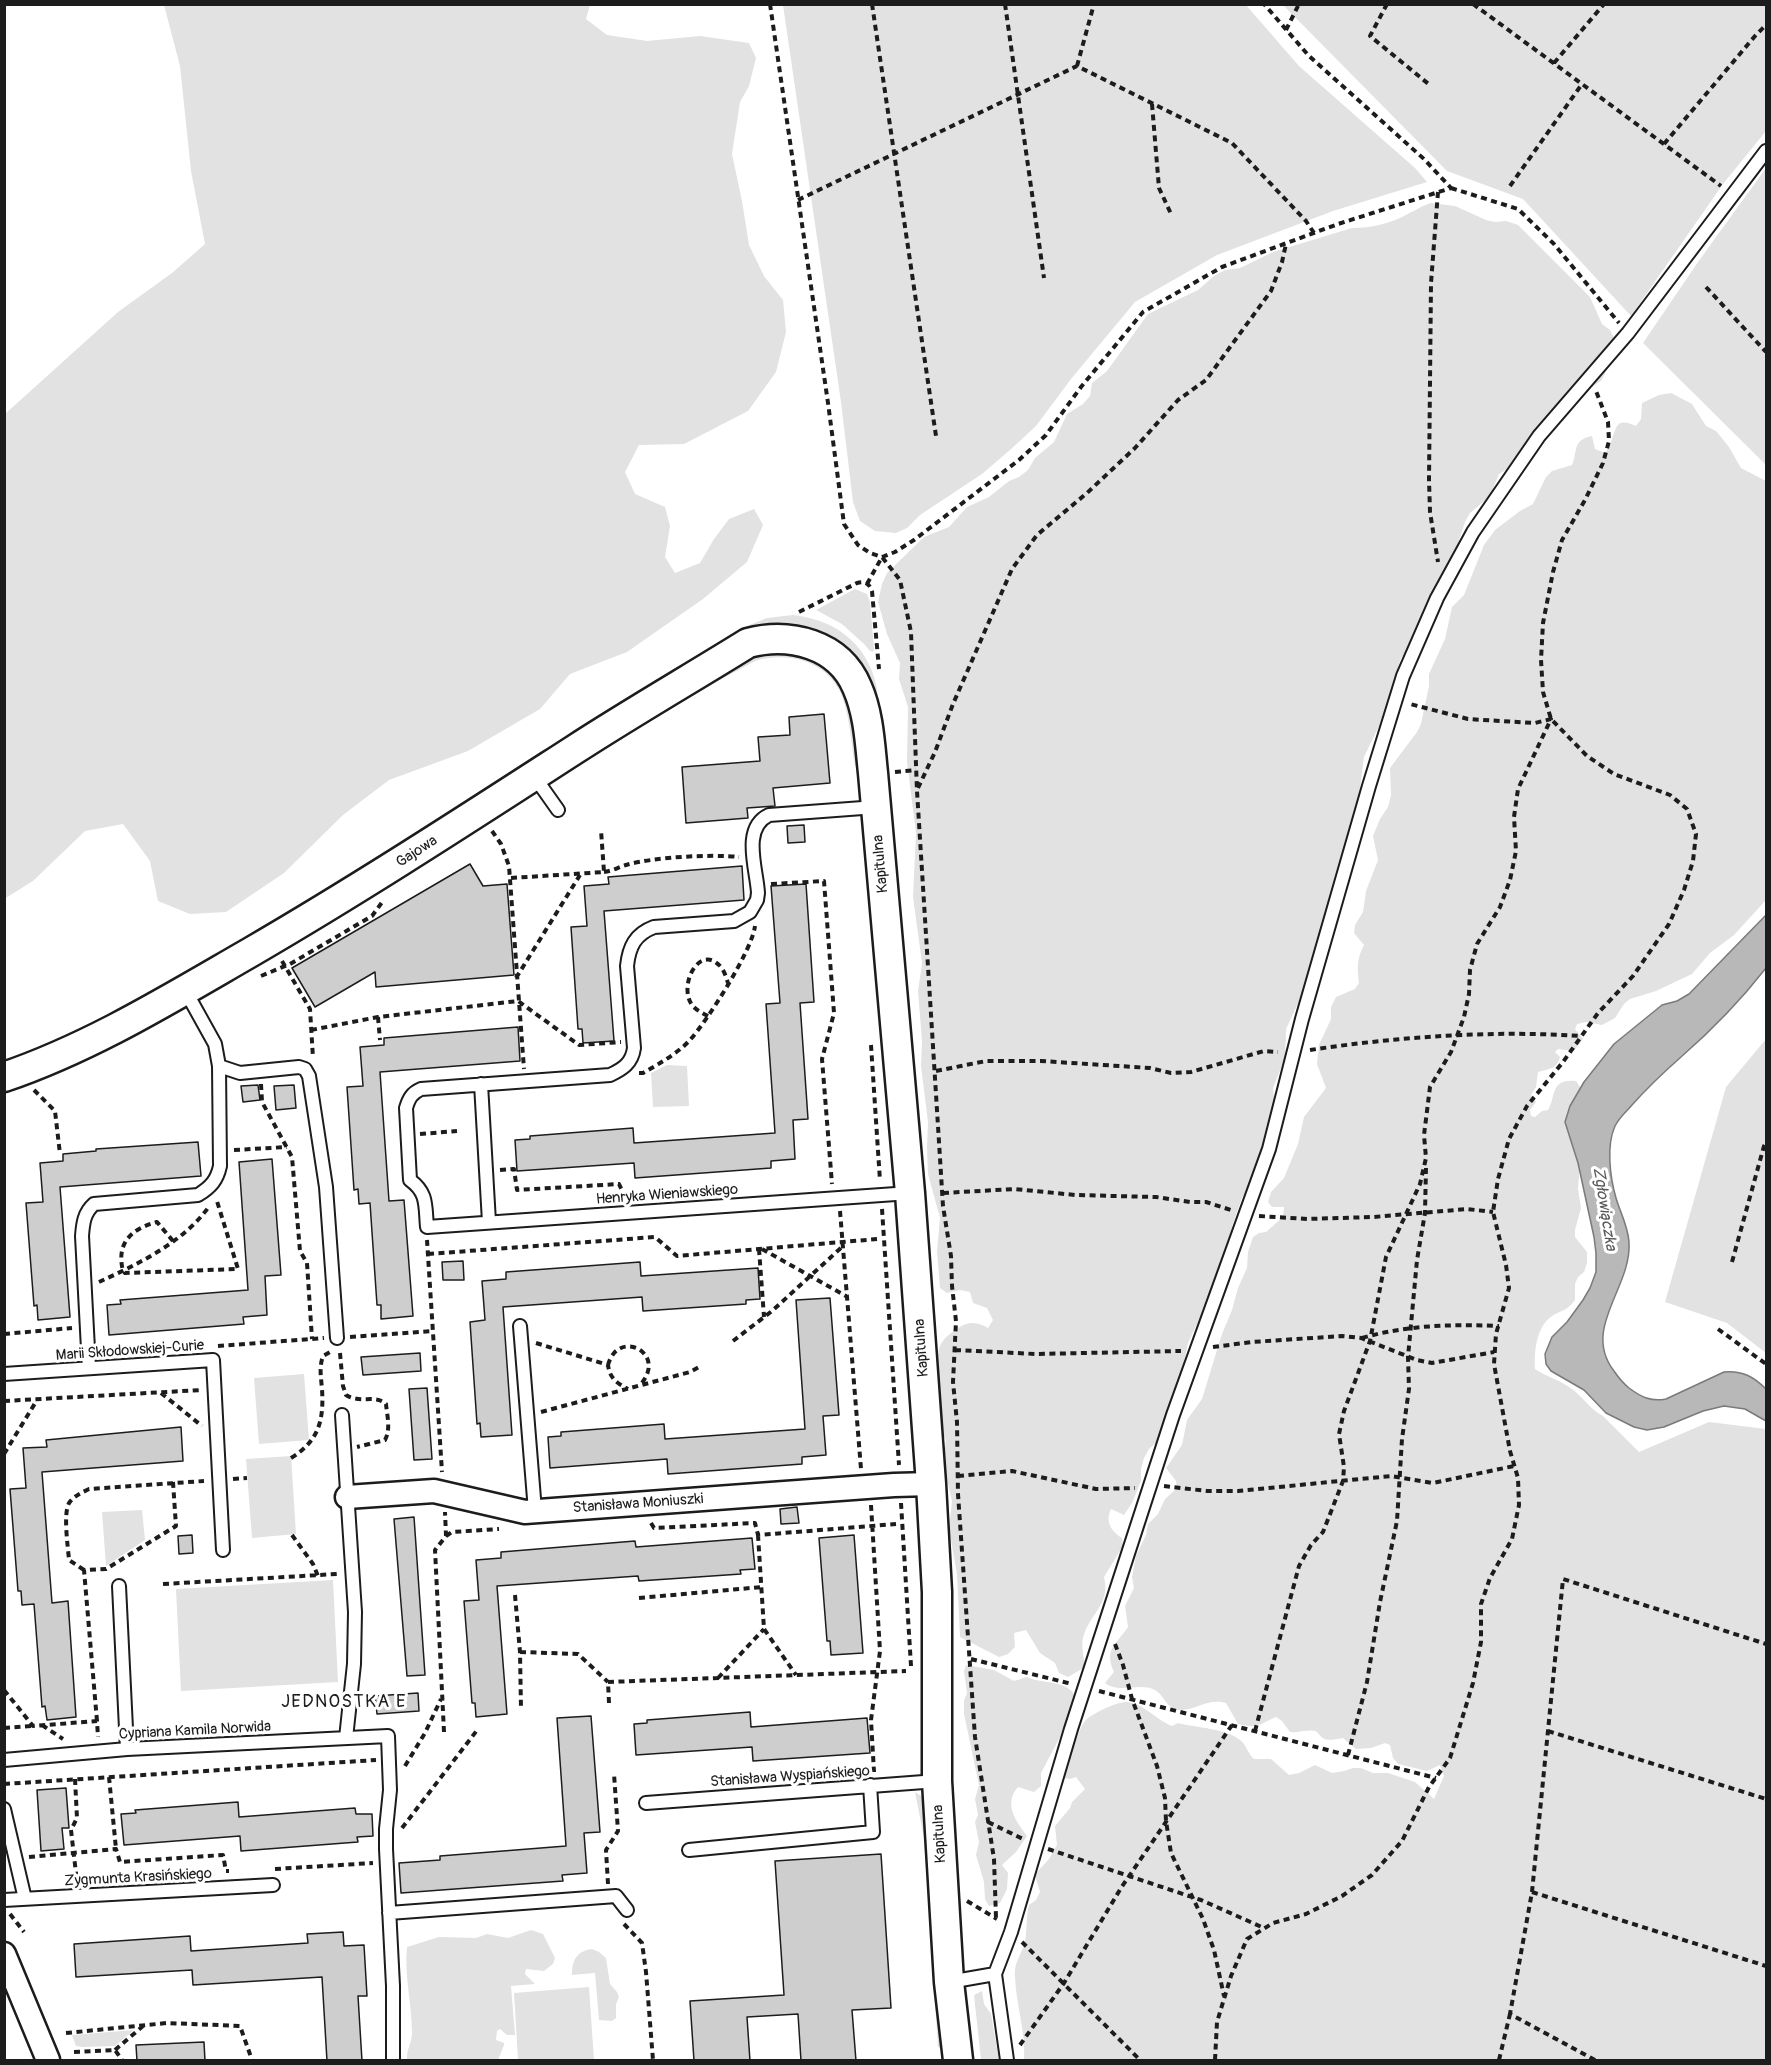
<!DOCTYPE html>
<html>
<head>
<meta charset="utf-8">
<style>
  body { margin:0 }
  #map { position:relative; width:1771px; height:2065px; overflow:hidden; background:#fff; font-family:Pangolin,sans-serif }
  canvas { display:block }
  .frame { position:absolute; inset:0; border:6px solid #1c1c1c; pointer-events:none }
</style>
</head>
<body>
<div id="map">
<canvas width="1771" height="2065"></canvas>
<div class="frame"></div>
</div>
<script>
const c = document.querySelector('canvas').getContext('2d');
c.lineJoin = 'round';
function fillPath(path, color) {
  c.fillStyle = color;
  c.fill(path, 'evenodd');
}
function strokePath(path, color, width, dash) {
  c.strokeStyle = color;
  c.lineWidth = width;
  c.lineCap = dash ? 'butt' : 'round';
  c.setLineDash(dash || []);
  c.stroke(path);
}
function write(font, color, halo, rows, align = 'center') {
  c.font = font + ' Pangolin,sans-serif';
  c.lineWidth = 6;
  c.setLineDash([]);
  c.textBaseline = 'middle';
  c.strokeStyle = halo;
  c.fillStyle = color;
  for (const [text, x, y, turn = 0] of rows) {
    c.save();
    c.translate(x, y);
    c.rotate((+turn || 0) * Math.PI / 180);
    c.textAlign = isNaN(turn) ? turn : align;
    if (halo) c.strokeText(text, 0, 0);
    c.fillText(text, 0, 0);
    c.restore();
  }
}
fillPath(new Path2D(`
  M164 5H590L586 19 607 35 647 41 700 36 749 43 756 58 749 86 740 102 732 154 742 201 749 245 764 276 783 300 786 332 776 372 748 411 684 444 639 445 625 472 635 494 665 507 670 526 665 557 675 573 700 563 714 539 729 519 754 509 763 525 747 562 703 599 627 652 570 674 540 709 468 751 389 780 343 815 284 873 226 912 190 914 158 901 150 861 123 824 85 831 33 881 4 899 5 414 118 312 172 273 205 244 191 171 180 66Z
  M783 5H1246L1299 66 1415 168 1427 182 1333 211 1217 255 1135 302 1071 379 1036 426 1010 450 982 474 920 515 907 528 896 533 875 531 860 521 853 502 841 402Z
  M1283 5H1766V131L1723 184 1631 316 1523 199 1447 171Z
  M1766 168V465L1643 343 1698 262Z
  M1431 203 1455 206 1486 220 1495 222 1506 221 1518 225 1590 297 1602 324 1610 330 1614 338V356L1601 381 1582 393 1518 460 1509 468 1499 474 1490 496 1470 513 1465 522 1454 555 1446 567 1413 643 1401 658 1380 724 1364 757 1359 796 1335 875 1320 945 1300 999 1286 1029 1285 1058 1273 1088 1275 1106 1267 1125 1258 1162 1252 1181 1242 1198 1233 1223 1220 1275 1188 1343 1180 1381 1164 1420 1162 1431 1157 1442 1149 1449 1144 1458 1141 1469V1481L1132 1503 1124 1515 1111 1509C1105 1522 1111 1531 1122 1538L1123 1546 1104 1577C1111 1605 1090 1612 1083 1638 1081 1647 1084 1658 1085 1667L1068 1677 1059 1673 1055 1663 1040 1653 1026 1630 1014 1633 1015 1647 1008 1654 999 1657 960 1637 957 1574 949 1529 952 1501 943 1462 946 1440 942 1433 941 1423C940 1406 933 1357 941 1344 944 1338 952 1332 958 1328 969 1321 977 1322 988 1328L993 1320 987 1308 973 1303 970 1292 960 1290 947 1293 940 1288 937 1251 940 1218 928 1174 927 1148 928 1122 921 1066 922 1041 918 991 922 963 913 897 916 833 907 762 908 707 899 679 900 663 887 634 878 602 882 584 887 573 924 537 949 527 967 507 989 497 1009 481 1019 477 1028 470 1035 458 1054 442 1067 414 1083 404 1090 396 1092 383 1107 371 1148 314 1198 290 1214 276 1225 270 1240 268 1273 252 1352 228C1368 228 1384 225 1400 218 1411 213 1419 207 1431 203Z
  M1671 393 1692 404 1706 426 1716 431 1729 447 1741 468 1766 481V900L1734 935 1710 953 1692 974 1656 991 1630 999 1624 1004 1615 1018 1602 1025 1586 1022 1577 1024 1575 1029 1583 1039 1574 1051 1558 1049 1555 1052 1560 1057C1557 1069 1549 1069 1538 1072L1536 1087 1531 1095 1536 1102 1530 1110 1531 1116 1535 1117 1542 1111 1548 1110C1556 1097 1550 1078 1576 1081L1585 1094 1578 1189 1581 1208 1575 1230V1237L1587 1252V1263L1584 1272 1578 1277 1575 1284V1300C1566 1312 1563 1309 1552 1316 1536 1327 1534 1352 1535 1369 1545 1376 1558 1379 1569 1387 1582 1395 1590 1410 1603 1416L1639 1452 1709 1422 1766 1429V2060H1024C1026 2032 1016 2005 1015 1977 1014 1961 1021 1956 1025 1942 1027 1932 1026 1916 1029 1905L1036 1900 1040 1892 1036 1879V1873L1049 1859 1057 1845 1055 1826 1070 1808 1072 1802 1085 1789 1076 1777 1070 1779 1064 1778C1063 1771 1080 1726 1085 1721 1091 1714 1118 1701 1127 1702 1145 1704 1156 1720 1172 1726L1178 1723C1197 1728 1225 1728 1240 1740 1246 1744 1248 1754 1254 1759H1271L1289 1775 1299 1773 1315 1765 1332 1773 1344 1771 1353 1768H1361L1373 1773H1388L1415 1782 1434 1799 1444 1776 1440 1765 1427 1771 1398 1764 1393 1758 1390 1745 1385 1743 1371 1748 1356 1749 1343 1738C1329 1740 1325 1743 1316 1731 1307 1729 1299 1733 1290 1732L1282 1721 1276 1717C1260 1724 1258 1729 1238 1724L1226 1703C1207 1698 1198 1710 1180 1710 1166 1709 1165 1696 1155 1690 1140 1682 1119 1694 1105 1683L1114 1672C1104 1649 1115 1646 1128 1627L1125 1606 1134 1588 1132 1577 1136 1556 1146 1535 1148 1524 1158 1514 1165 1499 1177 1488 1176 1481 1166 1468 1182 1445 1187 1420 1202 1399 1222 1334 1232 1310 1238 1288 1247 1268 1248 1252 1253 1237 1259 1233 1266 1232 1283 1217 1284 1207H1272L1268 1202 1271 1192 1284 1178 1298 1144 1304 1117 1326 1088 1317 1064 1319 1045 1331 1019V1007L1336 997 1355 989 1359 983C1357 968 1357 958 1364 945L1354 933 1355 925 1363 912 1366 891 1378 860 1373 836 1380 819 1388 807 1391 795 1390 768 1417 732 1421 724 1429 686V674L1445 639 1452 607 1464 595 1484 545 1495 530 1520 511 1533 504 1546 477 1552 471 1572 465C1578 451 1572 440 1592 436L1595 449 1605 453C1608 449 1611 444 1612 439 1617 424 1618 418 1636 426L1641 419 1642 403 1659 395Z
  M855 589 867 594 870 602 874 649 873 652 870 651 864 644 842 624 816 610Z
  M793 615C839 620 872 648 878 695L876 697C857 642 805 608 747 629V626L767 618Z
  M786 653C794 655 805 656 813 660 852 680 852 730 859 768L855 766C851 743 850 718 842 696 828 661 788 651 755 661L648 719 588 758 585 757 680 697 754 658 766 654Z
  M175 1009 181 1010C124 1043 66 1071 5 1094V1088Z
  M1766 1039V1353L1727 1323 1665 1302 1726 1087Z
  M667 1065 687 1066 689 1106 653 1107 651 1073Z
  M304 1374 309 1440 259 1444 254 1378Z
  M291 1456 296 1534 252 1538 246 1459Z
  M142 1510 145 1540 106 1566 102 1512Z
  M333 1580 338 1682 181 1691 176 1589Z
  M966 1665 994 1670 1014 1681 1027 1677C1041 1684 1070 1680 1075 1697L1060 1737 1041 1773V1786L1034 1792 1018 1787C1003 1804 1016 1821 1027 1836L1016 1852 1002 1865 1008 1873 1007 1889 1000 1903 989 1906 985 1899 984 1882 976 1855 979 1842 975 1822 978 1815 975 1799 979 1785 964 1714V1701L967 1693 964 1671Z
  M915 1792 923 1797 926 1801 943 2049 938 2047 924 1838Z
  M531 1930 543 1934 555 1958 553 1964 544 1971 526 1969 525 1974 535 1984 511 1986 515 2035H507L500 2029 497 2031 496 2040 504 2043V2045L498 2060H407C406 2050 412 2043 412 2033 412 2004 404 1976 407 1947L439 1937 476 1938 487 1934 508 1938Z
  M592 1949 599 1952 606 1958 610 1984 617 1992 619 1997 616 2004V2018L612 2021 599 2020 595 1973 572 1975C572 1961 576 1951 592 1949Z
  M589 1987 594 2060H509L518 2059 514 1993Z
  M982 1991 984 2004 991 2014 999 2060H981L974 1995Z
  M134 2030 115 2046 83 2047 76 2046 72 2035Z`), '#e2e2e2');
const water = new Path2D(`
  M1766 915V968C1741 1000 1712 1030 1681 1057 1664 1072 1648 1087 1632 1105 1627 1111 1619 1118 1615 1126 1606 1146 1610 1177 1616 1198 1620 1212 1628 1226 1629 1242 1632 1288 1581 1328 1614 1371 1618 1377 1623 1383 1629 1388 1641 1397 1651 1402 1666 1399L1724 1372C1742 1370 1754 1377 1766 1389V1421L1745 1409 1724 1406 1703 1411 1664 1427 1647 1430 1634 1427 1606 1413 1584 1390 1551 1371 1546 1364 1545 1354 1552 1337 1567 1322 1583 1300 1590 1288 1596 1272V1253L1594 1237 1578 1163 1565 1122 1570 1106 1584 1082 1614 1044 1662 1005 1677 1001 1689 994Z`);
fillPath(water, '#b8b8b8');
strokePath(water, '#7a7a7a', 1.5);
const building = new Path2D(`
  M824 714 830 783 773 788 775 806 747 808 748 818 686 823 682 767 760 761 758 737 790 735 789 717Z
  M804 825 805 842 788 843 787 826Z
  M470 864 483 886 507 884 514 975 376 987 375 972 315 1007 292 968Z
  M742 866 744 900 604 911 614 1041 583 1043 582 1029H578L571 927 587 926 584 886 609 884 608 877Z
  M806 884 814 1002 800 1003 808 1119 793 1120 795 1159 771 1161V1168L635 1178 634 1163 517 1171 515 1140 530 1139V1136L633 1128 634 1143 775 1133 766 1004 780 1003 771 886Z
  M518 1027 520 1061 380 1072 389 1201 404 1200 413 1316 381 1319V1305H377L370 1203 359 1204 358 1189 354 1190 347 1087 363 1086 360 1047 384 1045V1038Z
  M258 1085 260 1100 243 1102 241 1086Z
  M294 1085 296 1108 276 1110 274 1086Z
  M198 1142 201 1176 60 1187 70 1317 38 1320 37 1305 34 1306 26 1203 43 1202 40 1163 63 1161V1154L96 1151V1149Z
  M272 1159 281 1275 265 1276 267 1315 243 1317 244 1324 109 1335 107 1305 121 1304 120 1300 248 1290 239 1162Z
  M463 1261 464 1280H443L442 1262Z
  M640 1262 641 1276 758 1268 760 1299 746 1300V1304L643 1311 642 1297 503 1307 512 1435 481 1437 480 1423 477 1424 470 1322 485 1320 482 1281 506 1279V1272Z
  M830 1298 839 1415 823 1416 826 1455 802 1457V1464L668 1474 667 1459 550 1468 548 1437 561 1436V1432L664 1424 665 1439 805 1429 796 1300Z
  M420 1353 421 1371 363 1375 361 1357Z
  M427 1388 432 1459 414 1460 409 1389Z
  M181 1427 183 1461 42 1472 52 1603 68 1601 76 1717 47 1720 45 1706 42 1707 34 1604 22 1605 21 1591H18L10 1489 26 1488 23 1448 47 1447 46 1440Z
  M797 1507 799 1523 781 1524 780 1509Z
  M414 1517 425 1675 407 1676 394 1519Z
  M192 1535 193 1553 179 1554 178 1536Z
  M854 1535 863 1653 831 1655 830 1641H827L819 1538Z
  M752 1538 755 1569 740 1570 741 1574 639 1581 638 1576 497 1586 507 1714 476 1717 475 1703H472L464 1601 479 1600 476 1560 501 1558V1552L635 1541 636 1547Z
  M418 1693 419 1711 377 1714 375 1696Z
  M750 1712 751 1727 867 1718 870 1753 753 1761 752 1747 636 1755 634 1724 647 1723V1720Z
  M591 1716 600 1832 584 1833 587 1873 562 1875 563 1881 401 1893 399 1863 440 1860V1856L566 1846 557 1718Z
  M66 1788 69 1828H62L64 1849 41 1851 37 1790Z
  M238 1802 239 1817 355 1808 356 1814H372L373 1836 357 1837 358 1842 241 1851 240 1836 124 1845 121 1814 136 1813 135 1810Z
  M881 1854 891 2008 852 2010 856 2061H801L798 2014 747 2017 750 2061H694L690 2001 784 1995 775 1861Z
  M343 1932 344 1946 364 1945 367 1996H358L362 2061H327L322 1977 193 1985 192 1970 76 1977 74 1944 190 1936 191 1951 308 1943 307 1934Z
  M204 2042 205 2061H137L136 2045Z`);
fillPath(building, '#cecece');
strokePath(building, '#1c1c1c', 1.5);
const service = new Path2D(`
  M534 776 558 810
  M876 807 769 815C741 828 757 870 758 893L757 900 750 912 734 921 654 927C635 934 629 947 627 966L634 1048C632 1063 623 1069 610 1075L421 1089C412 1093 409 1098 406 1108L410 1180C428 1193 425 1206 427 1227L910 1193
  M185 990 215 1044 219 1066 240 1073 299 1067 305 1069 309 1076 326 1187 337 1338
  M481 1084 489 1222
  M520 1326 535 1511
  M89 1368 82 1236C83 1223 84 1213 94 1204L198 1195C211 1187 217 1180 220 1166L219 1066
  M4 1374 213 1360 223 1550
  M342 1415 355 1612 354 1664 346 1738
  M119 1586 127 1749
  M4 1760 127 1749 388 1736 390 1790 386 1829V1849L393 1986V2060
  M646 1803 937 1781
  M4 1809 25 1899
  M689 1850 873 1832 870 1785
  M4 1900 273 1885
  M389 1913 616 1896 627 1910
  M995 1974 1011 1932 1071 1729 1173 1415 1269 1149 1302 1019 1369 786 1403 676 1437 598 1473 532 1539 436 1628 333 1766 151
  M949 1982 995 1974 1007 2060`);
const minor = new Path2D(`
  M347 1497 434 1491 525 1512 894 1485 931 1484
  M4 1954 48 2060`);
const tertiary = new Path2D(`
  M4 1077C92 1047 171 998 251 952 361 888 467 819 574 750 631 713 690 679 748 643 790 632 839 644 857 687 869 714 870 745 873 773L910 1193 931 1484 937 1592V1781L949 1982 958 2060`);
strokePath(service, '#1c1c1c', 16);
strokePath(minor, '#1c1c1c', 27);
strokePath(tertiary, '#1c1c1c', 33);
strokePath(new Path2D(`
  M770 4 828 403 844 524 858 545 870 553 882 557 895 552 914 540 1019 460 1046 435 1081 387 1143 312 1222 267 1338 224 1451 188 1424 159 1309 56 1264 4
  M872 4 936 436
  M1005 4 1044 278
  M1387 4 1370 36 1431 86
  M1473 4 1721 186
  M1286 30 1299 4
  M1554 63 1604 4
  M1077 66 1094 4
  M1152 104 1159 188 1172 216
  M1664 144 1755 36 1766 25
  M1510 186 1582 84
  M1451 188 1518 209 1554 244 1619 323
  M1438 192 1431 283 1429 480 1430 512 1438 562
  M798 200 1077 66 1232 143 1306 221 1314 233
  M1706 287 1766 352
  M867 584 882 557 900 580 911 632 917 791 943 1206 951 1256 952 1286 956 1321 953 1382 957 1422 958 1494 975 1737 994 1859 996 1918
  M799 612 857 583C865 581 869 583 872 591L879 669
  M895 772 916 770
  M918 788 935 752 953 704 1012 569 1037 535 1087 493 1135 448 1178 400 1206 380 1271 291 1282 262 1286 244
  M492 831 501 844 509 866 524 1069
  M604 872C612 871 619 867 626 865 654 857 711 854 739 857
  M511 878 604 872 601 830
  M771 884 824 881 834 1013 822 1059 832 1184
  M282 961 310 1009 313 1058
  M261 976 290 964 372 916 383 901
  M516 978 580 875
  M708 1016C702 1013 696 1010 692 1005 678 985 699 945 719 965 724 969 726 977 728 983
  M378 1017 380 1040
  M311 1030 378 1017 518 1001 579 1045 621 1042
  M871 1045 880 1181
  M1310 1050C1396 1037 1493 1030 1580 1036
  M936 1071 986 1061H1041L1150 1068 1171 1073 1191 1072 1264 1051 1278 1052
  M639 1073H643C660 1063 677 1054 690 1040 707 1021 752 951 755 926
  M261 1084 262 1102 292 1157 300 1251 307 1263 312 1339
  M34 1090 55 1111 60 1154
  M420 1134 457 1131
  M234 1150 287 1147
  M500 1170 514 1169 517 1190 619 1184 626 1199
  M943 1193 1015 1189 1075 1195 1156 1197 1190 1202H1206L1231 1210
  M882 1209 899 1465
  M840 1211 861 1469
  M1259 1216 1307 1219 1373 1217 1467 1209 1493 1212
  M427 1240 442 1472
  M173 1241 157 1222C131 1229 116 1243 123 1271L125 1273 238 1269 216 1198
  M759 1249 764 1317
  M762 1249 846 1296
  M428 1254 655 1237 677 1256 877 1239
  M1732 1262 1764 1146 1766 1143
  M99 1282C138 1264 182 1243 208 1208
  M1718 1329 1766 1364
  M4 1334 72 1328
  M350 1337 433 1331
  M1362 1338C1407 1325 1453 1324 1499 1326
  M733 1341 772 1311 842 1247
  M536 1343 608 1365C610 1379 617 1383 628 1389
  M218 1346 324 1338
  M1213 1347 1252 1342 1342 1336 1361 1338 1417 1360 1432 1363 1494 1352
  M955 1350 1036 1354 1181 1351
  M340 1353 343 1386 346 1395C361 1404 375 1394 386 1404 387 1415 391 1429 385 1440L357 1447
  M608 1365C618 1327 670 1354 639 1386
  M161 1393 202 1426
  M4 1401 201 1390
  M541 1412 690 1372 699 1367
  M4 1454 37 1400
  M291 1458C319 1441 324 1420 322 1389 321 1377 319 1367 323 1356L332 1351
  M958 1476 1012 1471 1096 1489 1135 1488
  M233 1479 247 1478
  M1164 1486 1207 1491H1238L1391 1476 1433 1483 1514 1466
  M901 1503 911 1666
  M871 1505 880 1651 871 1720 874 1772
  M651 1523 654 1528 755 1523 758 1535 896 1524
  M292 1535 313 1564 318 1576
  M758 1535 764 1629 796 1675
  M446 1536 452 1532 499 1529
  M84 1570 69 1560C68 1547 63 1514 69 1503 74 1496 81 1493 89 1489L204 1481
  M163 1584 337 1574
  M515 1595 520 1652 521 1709
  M639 1598 762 1587
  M1115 1644 1123 1665 1132 1699 1157 1766 1165 1798 1166 1821 1171 1853 1203 1919 1214 1950 1224 1996
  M520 1652 578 1654 608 1682
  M971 1659 1072 1684
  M718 1678 764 1629
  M4 1690 33 1726 97 1721 98 1737
  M1099 1691 1436 1778
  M609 1703 608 1682 906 1671
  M97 1721 84 1570 106 1569 176 1526 173 1482
  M42 1725 63 1739
  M4 1728 32 1726
  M1255 1731 1299 1566 1311 1545 1323 1532 1343 1481 1344 1467 1339 1434 1344 1411 1370 1341 1386 1257 1420 1184 1426 1158 1424 1135 1430 1087 1451 1052 1464 1017 1469 994 1470 970 1477 944 1500 907 1510 880 1516 851 1514 817 1518 789 1551 719 1535 723 1468 719 1410 704
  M1548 1731 1766 1799
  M444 1732 435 1550 446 1536 445 1512
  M1348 1755 1367 1682 1380 1602 1397 1521 1402 1439 1409 1389 1408 1357 1417 1260 1425 1213 1426 1167
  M405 1766 425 1733 441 1699
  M109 1777 116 1849
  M75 1779 77 1818 71 1830 77 1882
  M4 1784 376 1760
  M988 1822 1025 1840
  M402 1828 478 1729
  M1048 1849 1201 1900 1264 1928
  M29 1857 116 1849 120 1862 223 1855 226 1871H229
  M275 1869 373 1863
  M608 1884 606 1850 618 1831 614 1774
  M1532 1892 1766 1966
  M967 1901 997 1919
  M10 1914 24 1932
  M624 1924 642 1943 646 1972 653 2060
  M1022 1942 1140 2060
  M66 2033 167 2023 240 2026 252 2060
  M1020 2045 1064 1983 1121 1888 1232 1725
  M115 2050 143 2026
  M74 2052 115 2050 122 2060
  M1215 2060 1217 2022 1231 1976 1247 1939 1273 1923 1306 1914 1342 1896 1372 1875 1402 1841 1429 1787 1450 1758 1473 1683 1481 1642V1604L1490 1578 1512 1539 1519 1505 1518 1478 1510 1451 1494 1364 1496 1334 1509 1288 1506 1265 1493 1212 1498 1179 1509 1139 1527 1106 1563 1062 1598 1013 1633 976 1669 924 1684 890 1693 861 1696 834 1687 809 1670 795 1614 774 1587 756 1551 719 1543 692 1541 660 1543 623 1553 572 1562 540 1585 500 1603 463 1609 441 1608 422 1596 391
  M1499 2060 1510 2014
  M1595 2060 1510 2014 1532 1892 1563 1579 1766 1644`), '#1c1c1c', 4, [6, 4.5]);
strokePath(service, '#fff', 12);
strokePath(minor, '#fff', 22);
strokePath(tertiary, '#fff', 28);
write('15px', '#1c1c1c', '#fff', [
  ["Gajowa",417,852,-33],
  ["Kapitulna",881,864,-95],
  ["Henryka Wieniawskiego",667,1195,-4],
  ["Kapitulna",922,1348,-94],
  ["Marii Skłodowskiej-Curie",130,1351,-4],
  ["Stanisława Moniuszki",638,1504,-4],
  ["Cypriana Kamila Norwida",195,1731,-3],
  ["Stanisława Wyspiańskiego",790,1777,-4],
  ["Kapitulna",940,1834,-93],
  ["Zygmunta Krasińskiego",138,1878,-3]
]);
write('italic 16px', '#5a5a5a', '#fff', [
  ["Zgłowiączka",1604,1209,81]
]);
c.letterSpacing = '1.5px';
write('18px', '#1c1c1c', '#fff', [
  ["JEDNOSTKA E",344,1702]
]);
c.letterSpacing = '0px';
</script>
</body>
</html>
